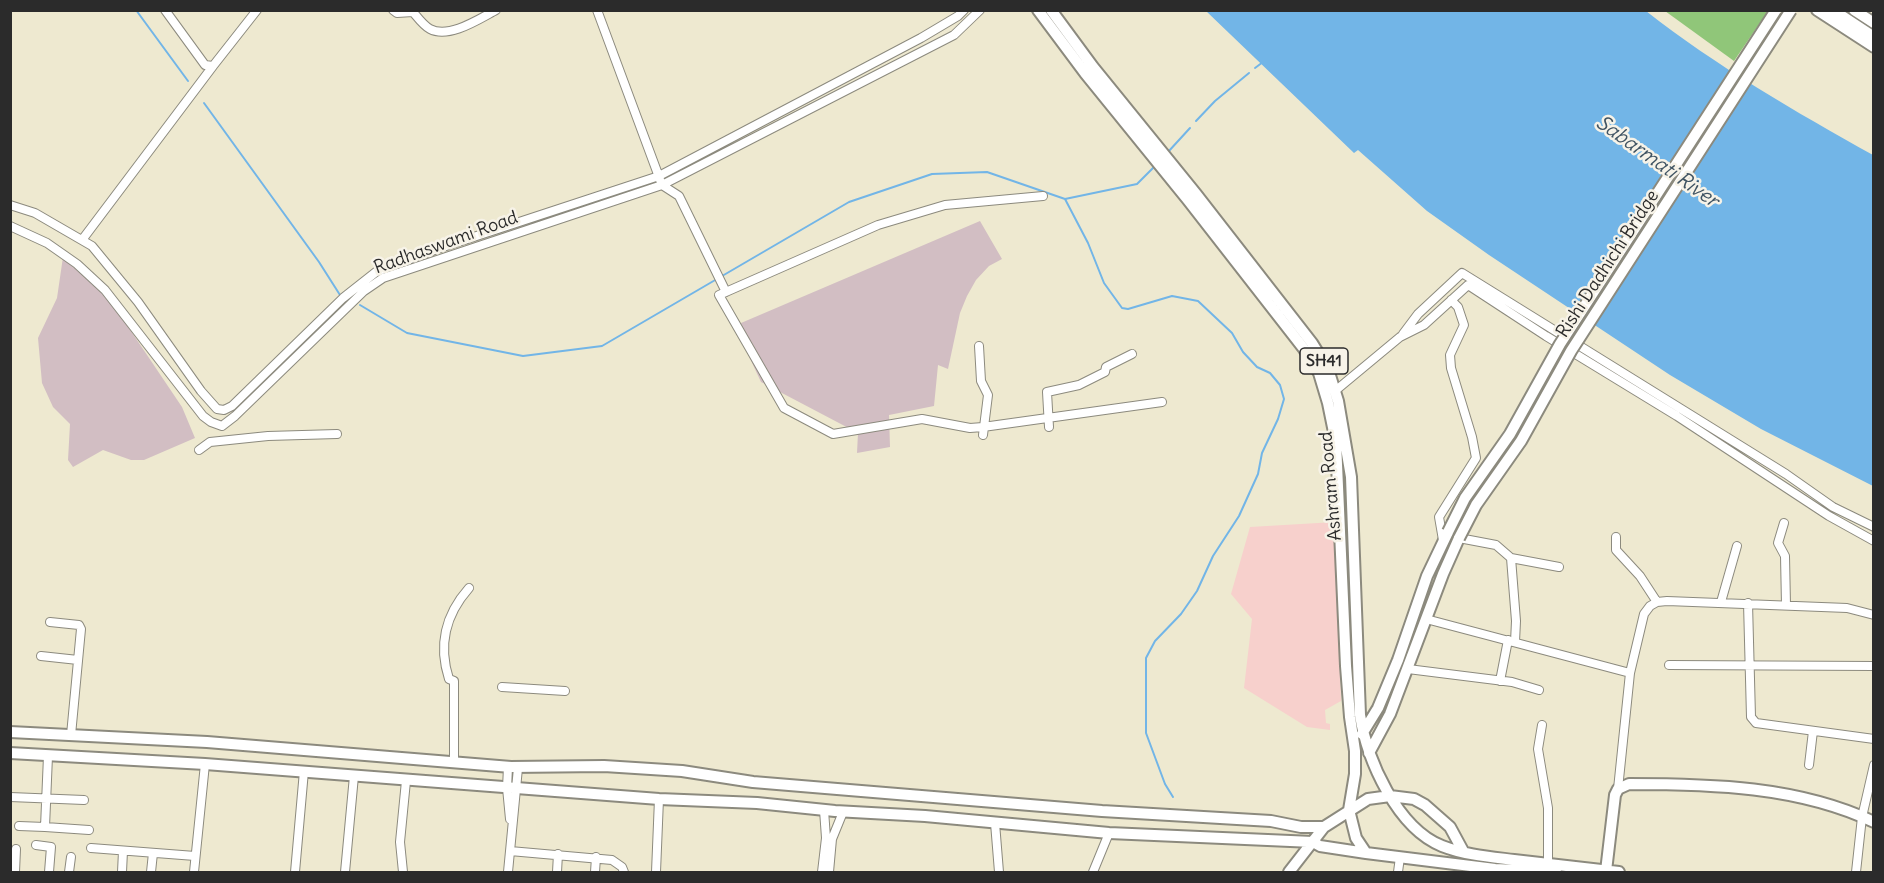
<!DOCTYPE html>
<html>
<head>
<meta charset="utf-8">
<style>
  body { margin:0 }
  #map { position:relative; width:1884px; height:883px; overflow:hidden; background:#eee9d0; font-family:Delius,sans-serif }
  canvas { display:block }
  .frame { position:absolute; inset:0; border:12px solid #2b2b2b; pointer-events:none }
</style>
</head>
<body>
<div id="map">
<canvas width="1884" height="883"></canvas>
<div class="frame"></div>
</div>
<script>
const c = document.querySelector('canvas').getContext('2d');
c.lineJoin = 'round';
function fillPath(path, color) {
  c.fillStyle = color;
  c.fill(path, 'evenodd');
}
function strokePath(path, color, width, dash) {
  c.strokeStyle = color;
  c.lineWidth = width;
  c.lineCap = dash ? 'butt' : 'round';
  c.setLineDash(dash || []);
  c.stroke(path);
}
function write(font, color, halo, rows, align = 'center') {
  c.font = font + ' Delius,sans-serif';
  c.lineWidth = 5;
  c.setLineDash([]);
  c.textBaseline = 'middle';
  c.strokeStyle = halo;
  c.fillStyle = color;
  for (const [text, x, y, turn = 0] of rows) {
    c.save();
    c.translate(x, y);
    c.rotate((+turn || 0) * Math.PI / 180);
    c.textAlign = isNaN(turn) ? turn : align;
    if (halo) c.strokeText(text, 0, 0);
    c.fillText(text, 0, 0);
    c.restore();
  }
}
fillPath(new Path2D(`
  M1335 522 1341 701 1325 710 1326 723 1330 724V730L1307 727 1244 688 1252 619 1231 594 1250 527Z`), '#f7d0cc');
fillPath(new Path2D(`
  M980 221 1002 259 989 266 976 280 967 296 960 313 948 369 938 365 934 406 889 415 890 447 857 453 858 433 761 382 747 352 741 323Z
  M63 257 104 291 182 407 195 438 144 460H131L103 450 73 467 68 460 70 424 53 407 42 383 38 338 57 298Z`), '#d2bec3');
fillPath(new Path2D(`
  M1665 11H1768L1734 61Z`), '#90c679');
fillPath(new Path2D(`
  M1206 11H1646C1716 66 1796 112 1873 155V486L1761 429 1670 375 1489 255 1427 211 1358 150 1354 153Z`), '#72b5e7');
strokePath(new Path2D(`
  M136 10 188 81
  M1255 68 1263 62
  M204 103 319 262 340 295
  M1196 121 1215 101 1249 73
  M1168 152 1190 128
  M1065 199 1088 243 1104 283 1122 308 1128 309 1172 296 1198 301 1232 333 1243 352 1257 367 1270 373 1280 385 1284 399 1278 419 1262 453 1258 474 1239 516 1213 556 1197 591 1181 614 1155 641 1146 658V733L1165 784 1173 797
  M360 305 407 333 523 356 602 346 849 202 932 174 987 172 1065 199 1137 184 1155 166`), '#72b5e7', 2);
const minor = new Path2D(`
  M165 10 205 65 213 66 257 10
  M393 10 397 13 413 12C418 18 424 26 430 29 449 39 479 19 496 10
  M597 10 662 185 679 196 726 292
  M1043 196 945 205 878 225 719 295 784 408 833 434 922 419 970 428 983 427 1162 402
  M10 205 35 213 92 246 138 302 201 391 217 409 224 410 232 406 343 298 376 272 437 249 659 176 921 38 958 16 964 10
  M10 226 47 243 77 264 105 290 203 416 211 422 222 426 235 416 364 291 383 278 662 185 954 35 980 10
  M82 240 213 66
  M1403 334 1418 314 1462 273 1786 474 1833 507 1874 527
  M979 346 981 381 988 395 983 435
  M1335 391 1400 337 1424 325 1468 285 1546 336 1677 416 1829 516 1874 541
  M1049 427 1047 392 1079 385 1105 372 1106 367 1132 354
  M199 450 210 442 268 436 337 434
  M1784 523 1778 543 1785 556 1786 605
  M1616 537V550L1640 576 1657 602
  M1459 538 1496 545 1511 558 1516 621 1515 642
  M1443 540 1439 517 1476 458 1472 437 1451 368 1450 355 1464 325 1458 307 1451 300
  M1511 558 1559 567
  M1721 602 1737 546
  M1748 603 1751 717 1756 723 1874 739
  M1426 619 1630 673
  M50 622 79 625 81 629 71 735
  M41 656 78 660
  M1669 665 1874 666
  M1408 669 1512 682 1539 690
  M1500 681 1508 640
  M502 687 565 691
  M1542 725 1538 749 1548 808V864
  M48 756 45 827 89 830
  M454 763V681L449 679C438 645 446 614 469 588
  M1809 765 1813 731
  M508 767 507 788 510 819
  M1618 789 1630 673 1644 614 1650 606 1657 602 1667 601 1847 608 1874 615
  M10 797 84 800
  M995 823 999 872
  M19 826 45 827
  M36 845 51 847 49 872
  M91 848 195 856
  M510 851 612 860 622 867 624 872
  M15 872 16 849
  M69 872 71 857
  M122 872 123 851
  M151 872 153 853
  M194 872 205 764
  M295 872 304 771
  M345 872 354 776
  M403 872 400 842 406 781
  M508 872 518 768
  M557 872 558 854
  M595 872 596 857
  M656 872 659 799
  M822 872 826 838 824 810
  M829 872 832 839 843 812
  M1093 872 1109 833
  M1398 872 1400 857
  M1856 872 1862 817 1874 765`);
const major = new Path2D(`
  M1038 10 1085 73 1188 200 1304 349 1319 373 1328 403 1336 442 1346 666 1350 717 1355 751V774L1349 810 1356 838 1366 853 1495 869 1556 872
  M1051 10 1093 67 1196 194 1312 343 1328 369 1338 401 1351 477 1360 715C1367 760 1397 828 1442 846 1465 855 1490 857 1514 860 1549 864 1584 868 1619 872
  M1817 10 1874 47
  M1833 10 1874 37
  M1854 10 1874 23
  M10 732 207 742 511 767 604 766 682 771 753 782 1102 811 1271 821 1301 827H1324
  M1362 734 1378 708 1398 660 1427 576 1448 532
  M10 753 205 764 659 799 757 803 835 811 925 816 1109 833 1313 842 1320 846 1366 853
  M1369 753 1390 714 1443 574 1459 538
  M1606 871 1615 795 1618 789 1629 784C1711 784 1798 786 1874 822
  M1289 872 1324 827 1368 799 1390 796 1414 799 1425 805 1450 827 1463 851`);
strokePath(minor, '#8c8a7e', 10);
strokePath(major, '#8c8a7e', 14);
strokePath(minor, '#fff', 8);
strokePath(major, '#fff', 10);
const majorBridge = new Path2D(`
  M1448 532 1465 498 1510 434 1560 344 1776 10
  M1459 538 1476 505 1521 441 1571 351 1791 10`);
strokePath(majorBridge, '#8c8a7e', 14, []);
strokePath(majorBridge, '#fff', 10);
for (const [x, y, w] of [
  [1324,361,48]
]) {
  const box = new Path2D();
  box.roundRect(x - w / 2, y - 13, w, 26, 4.5);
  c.fillStyle = '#f7f3e8';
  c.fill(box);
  strokePath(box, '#2b2b2b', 1.5);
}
write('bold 16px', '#2b2b2b', null, [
  ["SH41",1324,361]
]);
write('18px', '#2b2b2b', '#f7f3e8', [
  ["Radhaswami Road",446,243,-20],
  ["Rishi Dadhichi Bridge",1608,264,-57],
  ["Ashram Road",1331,486,-95]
]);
write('italic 20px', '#405463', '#f7f3e8', [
  ["Sabarmati River",1657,162,35]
]);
</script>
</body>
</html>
